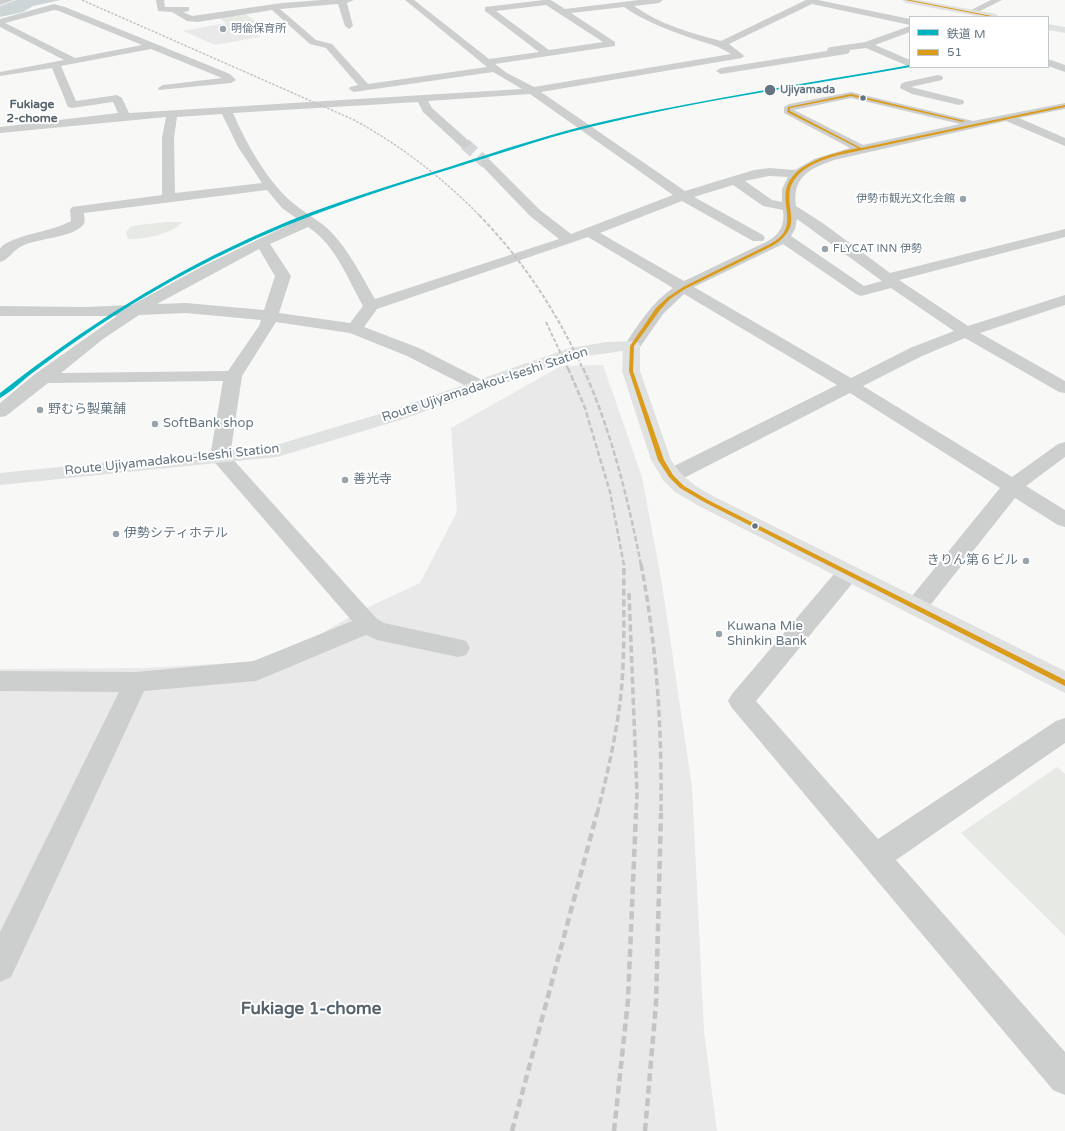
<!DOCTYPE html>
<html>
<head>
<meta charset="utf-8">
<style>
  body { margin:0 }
  #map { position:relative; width:1065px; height:1131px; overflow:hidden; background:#f8f8f7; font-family:"Varela Round","Noto Sans JP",sans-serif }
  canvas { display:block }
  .legend { position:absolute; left:909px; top:16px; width:140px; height:52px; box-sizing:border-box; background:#fff; border:1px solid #c1c8cd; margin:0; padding:5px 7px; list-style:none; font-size:12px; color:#647581 }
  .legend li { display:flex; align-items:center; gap:8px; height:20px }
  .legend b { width:20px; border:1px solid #c1c8cd }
</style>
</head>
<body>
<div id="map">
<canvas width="1065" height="1131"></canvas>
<ul class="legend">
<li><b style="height:5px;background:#00b3c1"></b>鉄道 M</li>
<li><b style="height:5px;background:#da9c1a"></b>51</li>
</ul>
</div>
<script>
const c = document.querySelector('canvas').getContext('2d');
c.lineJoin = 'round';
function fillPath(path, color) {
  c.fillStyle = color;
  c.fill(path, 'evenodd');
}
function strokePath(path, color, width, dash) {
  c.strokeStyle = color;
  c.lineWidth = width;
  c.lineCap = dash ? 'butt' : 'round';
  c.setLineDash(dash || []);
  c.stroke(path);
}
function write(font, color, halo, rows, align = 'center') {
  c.font = font + ' "Varela Round","Noto Sans JP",sans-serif';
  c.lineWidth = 4;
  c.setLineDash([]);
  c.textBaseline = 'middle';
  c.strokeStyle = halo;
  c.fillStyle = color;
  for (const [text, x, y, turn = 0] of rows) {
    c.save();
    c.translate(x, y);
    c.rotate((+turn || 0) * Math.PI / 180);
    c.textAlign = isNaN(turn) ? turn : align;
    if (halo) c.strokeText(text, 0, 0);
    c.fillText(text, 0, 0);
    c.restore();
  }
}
fillPath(new Path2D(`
  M244 13 261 25 249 27 260 37 215 45 183 31 226 23 218 17Z
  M603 365 642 477 662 584 692 787 704 1031 717 1131H0V669L144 668 250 662 314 638 358 612 420 583 457 512 451 428 561 366Z`), '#e8e9e8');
fillPath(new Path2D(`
  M243 13 258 25 246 26 249 29 228 33 220 30 234 26 223 17Z
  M165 222H183C170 235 145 239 128 239L126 232 131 226Z
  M1057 767 1065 774V936L961 833Z`), '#e7eae4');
fillPath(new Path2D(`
  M16 0H61L33 6 23 12 0 17V6Z`), '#cdd5d7');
strokePath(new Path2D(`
  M465 144 486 163`), '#d3d7da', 12, [12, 6]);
fillPath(new Path2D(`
  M0 0H14L0 5Z
  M156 0H164L165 7H189V11L183 12 192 16 282 3 321 0H354L347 3 353 26 349 29 345 26 338 4 280 9 316 40 332 44 368 84 487 67 405 0H414L489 59 539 52 485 11V7L544 0H551L565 9 639 0H663L659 3 634 6C659 24 691 33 721 41L806 0H818L910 19V25L812 4 729 44 742 54 744 56 742 58 541 92 685 191 754 170 769 168 795 170 814 159 850 148 784 113V107L789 104 851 92 973 121 1065 103V109L1019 118 1065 138V146L1006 121 834 160C810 169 792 176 796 206L824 224 890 273 1065 229V237L899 280 968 326 1065 295V305L980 333 1065 381V393L1059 392 965 338 922 356 863 386 1012 477 1058 444 1065 442V457L1026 486 1065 510V527L1058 525 1015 498 924 613 916 616 908 613 904 607 908 601 1000 488 850 393 678 481 671 482 664 481 661 476 664 471 837 385 684 294 663 314 638 350 632 351 626 350 624 346C638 325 652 302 673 288L588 237 377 309 364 327 419 348 484 381 487 385 484 389 478 390 472 389 407 356 350 333 276 322 242 376 230 456 376 618 384 623 458 639 466 641 470 648 466 655 458 657 377 640 366 635 256 681 144 691 11 977 0 982V932L119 692 0 691V671L136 672 254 661 352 621 210 457 223 381 48 383 6 416 0 417V403L35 374 117 316H0V306L86 307 132 305 205 265 299 220 282 208 267 190 84 213C84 217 86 222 83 225 72 238 38 238 22 246 13 250 9 260 0 262V249L2 246C23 232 49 233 71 221L70 210 72 207 162 195V138L166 117 0 133V127L118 113 113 102 72 108 68 107 52 68 0 76V72L64 60 0 27V19L54 4 65 7 230 74 236 80 231 83 159 90 158 88 163 85 222 78 151 49 61 66 76 101 117 95 122 98 129 113 522 89 493 72 354 92 349 89 350 87 358 85 326 48 310 44 272 10 198 22 187 21 172 12 158 11ZM546 5 603 42 549 50 496 11ZM624 7C644 21 666 29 688 37 704 43 716 44 731 54L534 87 507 73 495 64 615 46V42L571 13ZM54 10 59 11 142 45 75 58 5 23ZM530 94 673 195 571 234 540 210 490 160H482L480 163 482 166 530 216 559 239 375 299C362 277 350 252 332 233 321 221 306 214 293 203 267 181 247 145 233 113L418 102 423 112 461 147 465 148 471 144 469 141 432 108 428 101ZM851 98 960 124 863 145 794 110ZM222 114 238 147 262 183 175 193 174 138 177 117ZM769 176 788 177 782 189V202L772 200 745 181ZM733 185 763 206 783 210C785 225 780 234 768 241L684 281 600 233 682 201 753 241H763L765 238 763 235 694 197ZM797 219 882 281 864 286 791 236 795 229ZM308 227C335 244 348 279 363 306L350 323 279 313 291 276 270 244ZM783 244 856 294 861 296 891 288 954 331 910 348 851 378 694 287ZM259 249 275 276 264 310 186 303 157 304ZM186 313 261 320 259 326 228 371 61 373 103 339 139 315Z
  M991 0H1002L974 14H968L967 12Z
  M910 26V32L875 45 910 60V67L866 48 850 50 849 53 846 54 721 74 716 71 721 68 827 51 828 48 831 47 865 42Z
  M1048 59 1065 65V72L1048 66Z
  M938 75 942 76 943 78 942 80 911 87 963 100 964 102 963 104 959 105 912 94 900 88 901 84 905 82Z
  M848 565 856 567 859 573 856 579 756 701 878 839 1056 721 1065 718V743L896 860 1065 1052V1095L1053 1090 732 708 728 701 732 694 840 567Z`), '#cdcece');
fillPath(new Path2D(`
  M902 0H919L996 14 1000 17H982L906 3Z
  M1048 24 1065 27V33L1048 30Z
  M632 341 638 342 640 346V371L671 460C682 478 695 486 713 496L1065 671V693L699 506 675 492 664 481 651 460 622 371 623 351 579 357 400 420 277 457 0 485V473L276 445 386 412 570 348 607 342Z`), '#e0e1e1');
strokePath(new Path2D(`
  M82 0 354 120C400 145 443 178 480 216`), '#c2c4c5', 1.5, [2.5, 1.5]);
strokePath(new Path2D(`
  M479 215C523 260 556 311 583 369
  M546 322 568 369`), '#c2c4c5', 2, [4, 2]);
strokePath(new Path2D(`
  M568 368 585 408 610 492 624 565
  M583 368C611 430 628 498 641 565`), '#c2c4c5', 2.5, [5.5, 2.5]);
strokePath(new Path2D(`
  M641 564C657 647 662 729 661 814
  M629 593 637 794 636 814
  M597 814C606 780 614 745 619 710 626 662 623 612 624 564`), '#c2c4c5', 3.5, [7, 3.5]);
strokePath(new Path2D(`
  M512 1131 597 813
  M614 1131 628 1000 636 813
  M645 1131 656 1004 661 813`), '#c2c4c5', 4.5, [8, 4.5]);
fillPath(new Path2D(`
  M905 0H910L997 17H992Z
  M851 94 965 121 963 122 851 96 790 108V111L861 148 1065 105V107L839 155C821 160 796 168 790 189 789 194 789 201 790 207 791 215 793 224 788 231 784 238 779 242 772 246L685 289 670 299 660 310 634 346 633 371 664 460 673 475 684 486 708 500 1065 680V686L704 502 680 488 669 477 658 460 629 371 630 346 656 308 668 297 683 287 770 244C773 242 777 240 780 237 794 224 783 206 786 190 792 162 834 153 858 148L787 112 788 107Z`), '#da9c1a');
fillPath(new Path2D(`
  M910 65V67C803 86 696 101 590 127 541 139 493 156 444 171 372 193 300 217 232 250 177 276 125 307 75 342 60 352 46 363 31 374 21 382 11 392 0 398V393C83 328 171 272 268 230 327 204 388 186 449 167 502 150 555 132 610 120 709 98 810 83 910 65Z`), '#00b3c1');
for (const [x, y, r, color] of [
  [223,29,4,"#98a3aa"],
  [770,90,6,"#647581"],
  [863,98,3.5,"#647581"],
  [963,199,4,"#98a3aa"],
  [825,249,4,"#98a3aa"],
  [40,410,4,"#98a3aa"],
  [155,424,4,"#98a3aa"],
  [345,480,4,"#98a3aa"],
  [755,526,3.5,"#647581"],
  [116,534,4,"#98a3aa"],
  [1026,561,4,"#98a3aa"],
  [719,634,4,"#98a3aa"]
]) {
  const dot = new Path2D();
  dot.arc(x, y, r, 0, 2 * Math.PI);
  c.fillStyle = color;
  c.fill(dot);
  strokePath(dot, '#fff', 1.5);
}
write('11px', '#647581', '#fff', [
  ["明倫保育所",231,29],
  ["伊勢市観光文化会館",955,199,"right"],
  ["FLYCAT INN 伊勢",833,249]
], 'left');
write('bold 11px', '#647581', '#fff', [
  ["Ujiyamada",780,90]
], 'left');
write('bold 12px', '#56636c', '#fff', [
  ["Fukiage",32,105],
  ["2-chome",32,119]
]);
write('13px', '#647581', '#fff', [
  ["Route Ujiyamadakou-Iseshi Station",485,385,-18],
  ["Route Ujiyamadakou-Iseshi Station",172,460,-6]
]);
write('13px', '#647581', '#fff', [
  ["野むら製菓舗",48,410],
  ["SoftBank shop",163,424],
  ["善光寺",353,480],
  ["伊勢シティホテル",124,534],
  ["きりん第６ビル",1018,561,"right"],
  ["Kuwana Mie",727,627],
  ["Shinkin Bank",727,642]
], 'left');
write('bold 17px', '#56636c', '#fff', [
  ["Fukiage 1-chome",311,1010]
]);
</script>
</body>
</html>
